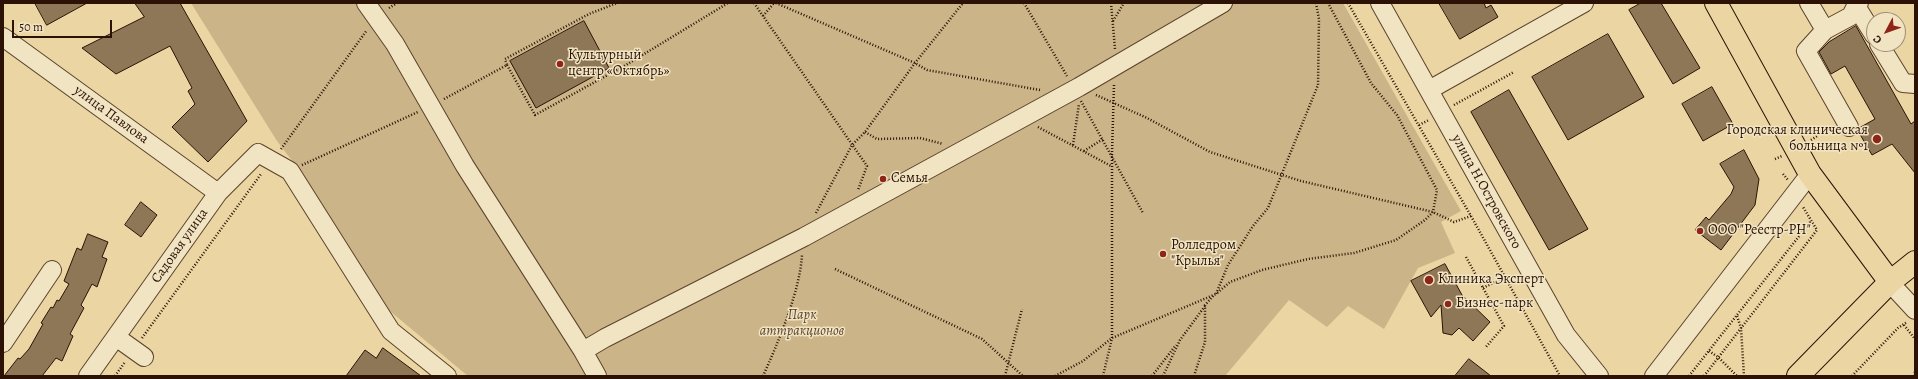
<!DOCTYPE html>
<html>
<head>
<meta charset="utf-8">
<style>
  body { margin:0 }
  #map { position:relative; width:1918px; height:379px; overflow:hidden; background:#ead5a3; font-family:Alegreya,serif }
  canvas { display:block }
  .frame { position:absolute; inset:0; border:4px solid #2b1205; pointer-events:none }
  .north { position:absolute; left:1866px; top:12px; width:40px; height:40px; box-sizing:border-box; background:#f1e4c3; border:1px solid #a29077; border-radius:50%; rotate:229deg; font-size:11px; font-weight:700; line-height:16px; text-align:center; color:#2b1205 }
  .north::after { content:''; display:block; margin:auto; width:14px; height:18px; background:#8f2418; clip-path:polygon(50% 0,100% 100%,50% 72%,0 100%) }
  .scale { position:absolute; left:12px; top:20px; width:100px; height:18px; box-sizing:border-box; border:2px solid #2b1205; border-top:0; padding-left:5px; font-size:12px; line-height:14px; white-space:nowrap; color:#2b1205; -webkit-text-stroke:3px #f1e4c3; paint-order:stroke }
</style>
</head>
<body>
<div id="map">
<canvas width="1918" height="379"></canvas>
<div class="frame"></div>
<div class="north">С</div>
<div class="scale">50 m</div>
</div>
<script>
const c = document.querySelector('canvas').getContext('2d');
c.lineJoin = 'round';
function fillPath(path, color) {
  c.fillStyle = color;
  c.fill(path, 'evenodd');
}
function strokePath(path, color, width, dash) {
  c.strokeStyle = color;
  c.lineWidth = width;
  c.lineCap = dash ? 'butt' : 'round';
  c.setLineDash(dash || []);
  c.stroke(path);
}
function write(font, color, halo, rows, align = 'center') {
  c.font = font + ' Alegreya,serif';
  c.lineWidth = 3;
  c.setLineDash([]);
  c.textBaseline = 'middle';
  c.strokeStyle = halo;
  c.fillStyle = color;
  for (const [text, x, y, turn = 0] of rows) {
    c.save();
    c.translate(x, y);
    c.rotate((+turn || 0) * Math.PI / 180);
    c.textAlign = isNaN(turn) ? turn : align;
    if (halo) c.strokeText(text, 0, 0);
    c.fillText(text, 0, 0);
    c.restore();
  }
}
fillPath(new Path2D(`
  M191 3H1343L1461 211 1441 222 1455 253 1418 268 1384 329 1348 306 1327 327 1289 300 1225 376H468L385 307 293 162 277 141Z`), '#cab488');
const building = new Path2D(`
  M35 3H87L47 25Z
  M135 3H180L247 121 208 162 172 127 195 104 188 91 192 88 170 46 116 74 82 48 144 17Z
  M1439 3H1484L1486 8 1491 5 1498 17 1460 39Z
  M1641 3H1661L1700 68 1673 84 1629 10Z
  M584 21 609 68 536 108 510 61Z
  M1856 26 1911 124 1915 121V173L1892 144 1872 155 1858 131 1859 128 1875 119 1845 66 1831 74 1819 52 1829 42Z
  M1608 34 1644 97 1568 140 1532 77Z
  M1712 87 1733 124 1703 141 1682 104Z
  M1509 90 1588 229 1549 250 1471 112Z
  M1744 150 1759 179 1755 205 1721 250 1695 230 1706 217 1709 220 1731 194 1734 187 1720 164Z
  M141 202 157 215 141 237 125 225Z
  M88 234 108 242 102 257 107 259 97 287 92 284 81 305 84 308 70 334 73 336 62 361 56 358 42 376H4L18 358 20 359 29 349 43 324 41 323 51 307 53 308 57 300 59 301 69 284 64 281 77 248 81 250Z
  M1445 264 1462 295 1490 322 1473 341 1459 328 1452 335 1443 333 1441 305 1431 317 1411 281Z
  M383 348 421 376H346L365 350 376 358Z
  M1469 359 1491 376H1455Z`);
fillPath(building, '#8e7757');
strokePath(building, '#2b1205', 1);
const minor = new Path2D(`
  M366 3 395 44 465 166 583 351 605 338 804 237 1079 87 1223 3
  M1380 3 1566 335 1599 376
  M1809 3 1825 30 1806 51 1849 127
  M1859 3 1856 6 1874 35
  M1825 30 1851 16 1856 6
  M3 37 218 193
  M1879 44 1903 83 1915 84
  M1429 90 1584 3
  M1879 293 1890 283 1915 310
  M116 337 144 357
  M3 343 52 270
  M583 351 597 376
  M88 376 218 193 258 153 290 171 391 331 447 376
  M1654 376 1810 174`);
const major = new Path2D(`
  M1716 3 1810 174 1890 282
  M1798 376 1890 282 1915 262`);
strokePath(minor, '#5b432c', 20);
strokePath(major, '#2b1205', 24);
strokePath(new Path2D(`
  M754 3 867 166 858 190
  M776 3 915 63 927 70 1040 90
  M1024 3 1067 76
  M1111 3 1115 49
  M1316 3 1319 19 1318 85 1268 208 1253 226 1228 265 1216 294 1230 282 1262 270 1308 259 1354 253 1396 240 1425 220 1433 212 1437 190 1397 115 1371 83 1328 3
  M1348 3 1471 216 1560 376
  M389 8 397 3
  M763 16 774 3
  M1113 21 1124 3
  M507 65 535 115 626 65 728 3
  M1096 95 1147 118 1210 152 1301 181 1433 212 1454 222 1471 216
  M444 99 507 65 505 59 589 14 617 3
  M1081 101 1143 213
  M1454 105 1514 72
  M1419 125 1429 120
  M1038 127 1111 166
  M865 132 877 139 920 138 943 144
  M1811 140 1817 136
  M1073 145 1079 104
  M281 149 367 30
  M1084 151 1103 139
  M1775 159 1782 156
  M302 165 418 112
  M1783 174 1788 180
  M816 213 852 145 865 132 915 63 963 3
  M1466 257 1504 326 1485 348
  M835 269 982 339 1023 376
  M1483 288 1505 277
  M1737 316 1741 328 1744 376
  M1904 325 1915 339
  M142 338 261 174
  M1709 351 1718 357 1737 376
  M115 376 125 362
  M763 376C778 343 800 291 802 255
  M1005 376 1022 309
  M1055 376 1083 361 1112 338 1216 294
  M1103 376 1112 338V153L1114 84
  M1152 376 1176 345
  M1163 376 1180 340 1205 306
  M1194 376 1205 342V305L1214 295
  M1689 376 1811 221
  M1704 376 1817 230 1803 207
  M1852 376 1898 328 1907 322
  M1914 376 1915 372`), '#2b1205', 2.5, [1, 2]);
strokePath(minor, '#f1e4c3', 18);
strokePath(major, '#ead5a3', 22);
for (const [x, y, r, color] of [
  [560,64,4,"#8f2418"],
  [1877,139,5,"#8f2418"],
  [883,179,4,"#8f2418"],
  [1700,231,4,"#8f2418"],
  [1163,254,4,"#8f2418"],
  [1429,280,5,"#8f2418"],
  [1448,304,4,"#8f2418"]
]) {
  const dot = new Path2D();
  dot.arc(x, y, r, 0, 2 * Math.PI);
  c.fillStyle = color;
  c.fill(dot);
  strokePath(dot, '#f1e4c3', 1.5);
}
write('14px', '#2b1205', '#f1e4c3', [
  ["Культурный",568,56],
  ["центр «Октябрь»",568,72],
  ["Городская клиническая",1868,131,"right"],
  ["больница №1",1868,147,"right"],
  ["Семья",891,179],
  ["ООО \"Реестр-РН\"",1708,231],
  ["Ролледром",1171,246],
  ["\"Крылья\"",1171,262],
  ["Клиника Эксперт",1438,280],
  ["Бизнес-парк",1456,304]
], 'left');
write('14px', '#2b1205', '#f1e4c3', [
  ["улица Павлова",111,115,36],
  ["улица Н.Островского",1486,192,61],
  ["Садовая улица",180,246,-55]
]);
write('italic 14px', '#5b432c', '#f1e4c3', [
  ["Парк",802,316],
  ["аттракционов",802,332]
]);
</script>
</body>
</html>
